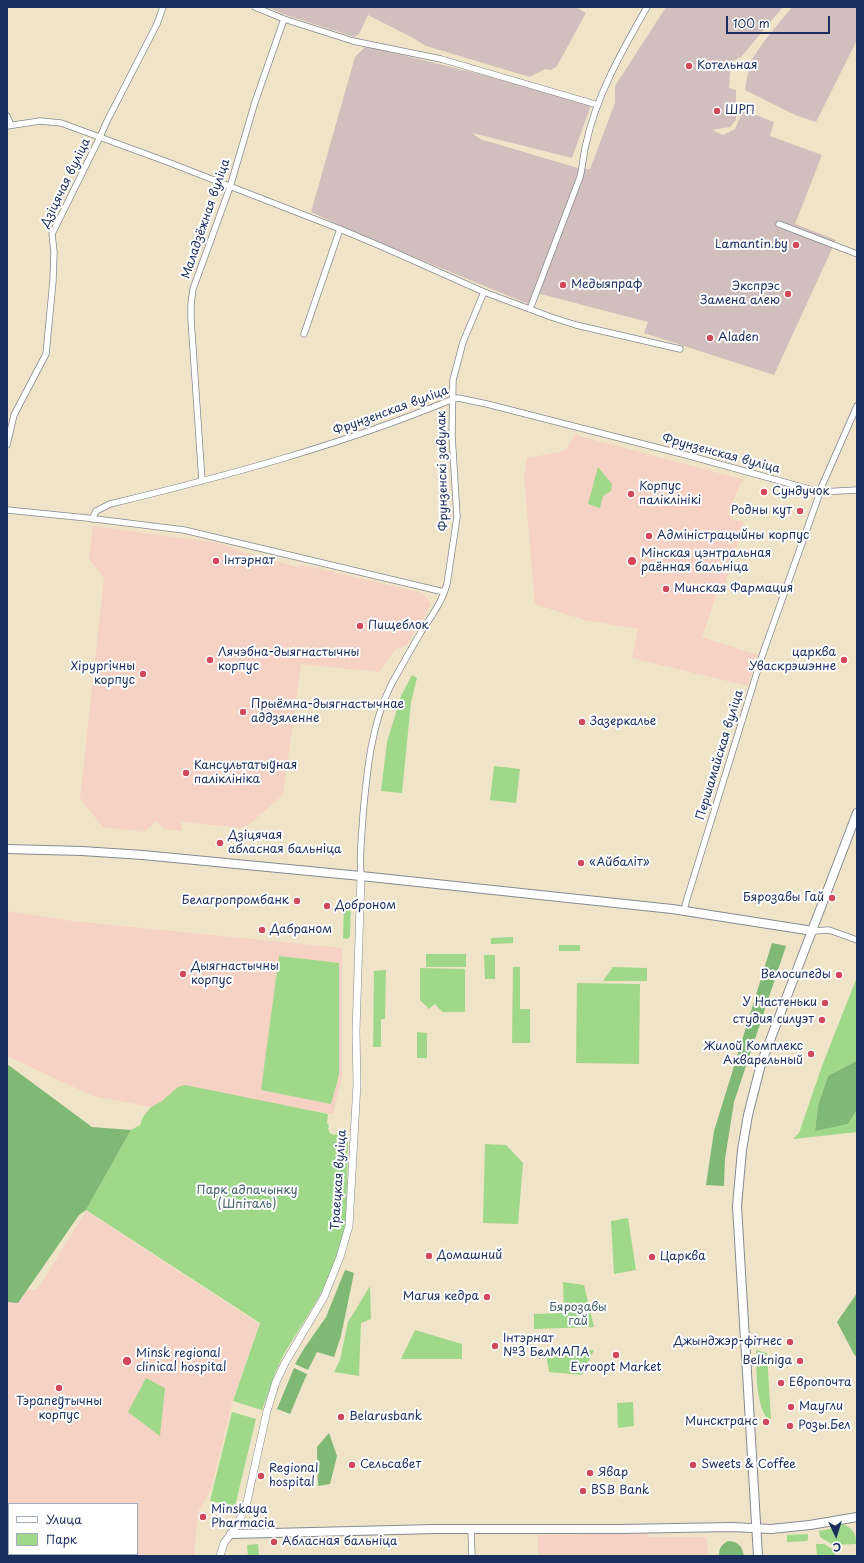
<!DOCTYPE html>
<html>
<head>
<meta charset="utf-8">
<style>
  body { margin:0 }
  #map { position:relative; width:864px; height:1563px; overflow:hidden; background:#efe4c7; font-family:"Playpen Sans",sans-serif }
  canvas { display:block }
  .frame { position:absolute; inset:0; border:8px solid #1b2f5e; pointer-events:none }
  .legend { position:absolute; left:8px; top:1503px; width:130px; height:52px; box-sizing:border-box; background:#fff; border:1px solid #a4acbf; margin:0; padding:5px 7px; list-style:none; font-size:12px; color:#1b2f5e }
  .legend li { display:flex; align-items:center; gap:8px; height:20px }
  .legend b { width:20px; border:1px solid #a4acbf }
  .north { position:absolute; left:816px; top:1515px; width:40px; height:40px; -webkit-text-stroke:3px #fff; paint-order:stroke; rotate:176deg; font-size:11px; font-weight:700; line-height:16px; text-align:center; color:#1b2f5e }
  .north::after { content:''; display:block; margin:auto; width:14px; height:18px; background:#1b2f5e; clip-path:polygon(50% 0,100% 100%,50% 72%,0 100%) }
  .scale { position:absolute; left:726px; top:16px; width:104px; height:18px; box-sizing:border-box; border:2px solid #1b2f5e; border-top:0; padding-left:5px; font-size:12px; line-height:14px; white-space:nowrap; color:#1b2f5e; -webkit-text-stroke:3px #fff; paint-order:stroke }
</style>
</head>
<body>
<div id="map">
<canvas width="864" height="1563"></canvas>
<div class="frame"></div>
<ul class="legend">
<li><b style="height:5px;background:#fff"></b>Улица</li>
<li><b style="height:11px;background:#a0d88a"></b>Парк</li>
</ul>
<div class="north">С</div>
<div class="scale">100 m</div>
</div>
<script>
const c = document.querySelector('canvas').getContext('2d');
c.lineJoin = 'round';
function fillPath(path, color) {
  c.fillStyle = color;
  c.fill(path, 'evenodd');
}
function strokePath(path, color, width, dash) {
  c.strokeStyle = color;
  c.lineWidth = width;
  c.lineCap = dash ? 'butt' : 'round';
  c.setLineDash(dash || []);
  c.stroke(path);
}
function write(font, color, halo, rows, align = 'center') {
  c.font = font + ' "Playpen Sans",sans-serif';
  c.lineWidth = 4;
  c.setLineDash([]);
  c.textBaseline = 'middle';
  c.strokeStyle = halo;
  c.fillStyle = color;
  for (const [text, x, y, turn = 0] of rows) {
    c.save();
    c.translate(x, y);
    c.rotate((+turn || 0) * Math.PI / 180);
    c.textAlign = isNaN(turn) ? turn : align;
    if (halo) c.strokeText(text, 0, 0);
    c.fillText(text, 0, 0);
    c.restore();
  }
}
fillPath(new Path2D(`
  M576 433 579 436 745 480 741 482 728 514 734 520 744 522 724 587 720 586 719 587 702 637 758 655 748 686 632 658 638 629 584 620 535 604 524 476 527 458 560 452 567 448Z
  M93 526 218 543 243 552 297 567 302 565 423 593 431 605 406 646 396 649 379 672 301 664 283 795 252 822 241 828 182 822 181 831 164 829 157 821 144 832 103 827 80 799 104 578 89 559Z
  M7 911 72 921 342 948V1076L333 1114 197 1090 161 1109 93 1096 7 1056Z
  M86 1211 259 1324 233 1399 211 1489 198 1512 194 1556H7V1290H37ZM9 1504H137V1554H9Z
  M646 1533 650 1537H707L708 1556H538V1535Z`), '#f5d2c3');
fillPath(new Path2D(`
  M267 7H576L586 13 557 66 551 70 545 69 530 77 426 46 413 38 368 15 359 34 354 37 286 15Z
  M666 7H783L741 57 731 62 729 88 736 90V120L730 127 712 130 723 135 735 129 743 110 774 122 770 136 822 155 795 224 836 240 774 375 644 333 648 322 533 292 528 304 352 231 311 212 355 57 366 46 483 75 591 105 572 158 472 133 480 139 578 168 590 169 615 103V86Z
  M792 7H857V40L816 122 795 115 745 90 750 62 765 40Z`), '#d1bfbd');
fillPath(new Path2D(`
  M598 467 612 484 611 491 603 496 600 508 588 504Z
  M412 675 417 678 411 702 402 793 381 791 387 742 401 696Z
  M494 766 520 769 516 803 490 800Z
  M344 901H351L350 936 348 939 343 938Z
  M513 937V943L491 944V938Z
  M559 945H580V951H559Z
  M426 954H466V967H426Z
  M484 955H495V979H485Z
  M279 956 339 963V1075L331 1104 261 1090Z
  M513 967H520V1009H530V1043H512Z
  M613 967 647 968V981H603Z
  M420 968 465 969V1012H442L435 1004 429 1009 420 1000Z
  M386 970 385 1019H381V1047H373L374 971Z
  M857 977V1065L856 1061 828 1076 818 1105 815 1130 848 1124 856 1111 857 1087V1132L793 1139 799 1133 822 1066Z
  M577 983 640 984 639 1064 576 1063Z
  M417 1032 427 1033V1058H417Z
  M185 1085 328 1114 327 1123 329 1126 328 1129 330 1133 334 1135 337 1133 339 1138H342L344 1142H348L346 1216 343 1239 335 1263 319 1297 284 1354 275 1373 262 1410 233 1401 260 1323 86 1210 131 1130 140 1125 143 1117 150 1108 162 1101 178 1087Z
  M485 1144 506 1145 523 1163 518 1224 483 1223Z
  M628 1218 636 1270 614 1274 611 1221Z
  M563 1282 584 1285 594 1327 534 1329V1314L564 1313Z
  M370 1286 371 1319 361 1323 359 1376 334 1372 340 1360 348 1322Z
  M415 1330 462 1344V1359H401Z
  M594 1350 582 1375 549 1372 546 1353Z
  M756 1350 767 1353 771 1419H767C755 1400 757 1372 756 1350Z
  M146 1378 165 1388 160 1436 128 1412Z
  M633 1402 634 1426 618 1428 617 1403Z
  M232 1412 256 1419 235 1506 210 1501Z
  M841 1524C851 1526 857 1533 856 1544L833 1545 820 1537 819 1531 830 1529Z
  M808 1534V1539L807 1541 787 1542V1535Z
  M258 1544 259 1556H248L247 1545Z
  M816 1544H824L834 1550 835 1556H817Z`), '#a0d88a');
fillPath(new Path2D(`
  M772 943 786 946 734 1102 725 1159 724 1186 706 1185 714 1131Z
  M856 1061V1111L848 1124 815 1131 818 1105 828 1076Z
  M7 1064 92 1127 131 1130 86 1210 79 1215 18 1303 7 1302Z
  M345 1270 354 1273 341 1336 334 1357 317 1352 308 1370 295 1364 305 1347 326 1317Z
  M857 1293V1355L855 1356 837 1322Z
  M294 1368 307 1374 290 1414 277 1409Z
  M329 1433 337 1456 330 1484 318 1486 317 1447Z
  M728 1541C739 1542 742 1546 744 1556H719C719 1548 721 1545 728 1541Z`), '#80b876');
const minor = new Path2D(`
  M255 7 284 19 353 41 441 59 598 105
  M7 116 11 125
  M7 126 40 121 61 123 72 127 165 161 340 229 385 248 484 292 551 317 576 325 680 349
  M779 224 857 254
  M530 309 580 177C583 166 583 155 586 144 596 96 623 49 647 7
  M304 334 340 229
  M7 445 14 415 46 354 53 281 54 252 52 234 100 137 107 121 157 24 163 7
  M202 481 191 319V304L193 289 230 187 255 102 284 19
  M7 510 87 518 184 530 444 592
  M92 519 96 511 110 504C226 476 342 445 453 399L458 398 487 404 690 456 820 492 857 490
  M361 876C359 855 362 835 363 815 367 771 371 725 391 685 401 667 411 649 421 632 431 617 442 602 447 584L457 517 452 435 453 380 463 342 484 292
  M684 911 686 902 762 656 818 498 821 488 857 406
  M813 931 829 930 857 940
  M471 1529 472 1556`);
const tertiary = new Path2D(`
  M220 1556 224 1543 236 1527 246 1506 267 1411 276 1382 285 1363 324 1297 340 1257 349 1226 357 1084 356 1031 361 876`);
const secondary = new Path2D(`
  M7 849 82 851 143 855 361 876 672 909 813 931
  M231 1534 435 1529H620L732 1527 771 1529 810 1525 857 1517
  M758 1556 737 1206 742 1150 748 1115 761 1064 857 813`);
strokePath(minor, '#858a92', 7);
strokePath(tertiary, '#858a92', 8);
strokePath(secondary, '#858a92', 10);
strokePath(minor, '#fff', 5.5);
strokePath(tertiary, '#fff', 7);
strokePath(secondary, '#fff', 8);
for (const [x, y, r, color] of [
  [689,66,4,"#d1495b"],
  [717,111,4,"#d1495b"],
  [796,245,4,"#d1495b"],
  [563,285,4,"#d1495b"],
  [788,294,4,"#d1495b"],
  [710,338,4,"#d1495b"],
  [764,492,4,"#d1495b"],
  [631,494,4,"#d1495b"],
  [800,511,4,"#d1495b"],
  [649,536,4,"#d1495b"],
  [216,561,4,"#d1495b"],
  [632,561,5,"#d1495b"],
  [666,589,4,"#d1495b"],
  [360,626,4,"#d1495b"],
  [210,660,4,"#d1495b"],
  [844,660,4,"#d1495b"],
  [143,674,4,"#d1495b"],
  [243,712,4,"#d1495b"],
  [582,722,4,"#d1495b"],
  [186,773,4,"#d1495b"],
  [220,843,4,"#d1495b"],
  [581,863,4,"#d1495b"],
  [832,898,4,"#d1495b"],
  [297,901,4,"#d1495b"],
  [327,906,4,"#d1495b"],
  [262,930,4,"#d1495b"],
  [183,974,4,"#d1495b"],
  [839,975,4,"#d1495b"],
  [825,1003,4,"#d1495b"],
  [822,1020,4,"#d1495b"],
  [811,1054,4,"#d1495b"],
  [429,1256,4,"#d1495b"],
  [652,1257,4,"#d1495b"],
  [487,1297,4,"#d1495b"],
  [790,1342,4,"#d1495b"],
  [495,1346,4,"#d1495b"],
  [616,1355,4,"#d1495b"],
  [127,1361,5,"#d1495b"],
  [800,1361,4,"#d1495b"],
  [781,1383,4,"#d1495b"],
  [59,1388,4,"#d1495b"],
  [791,1407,4,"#d1495b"],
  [341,1417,4,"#d1495b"],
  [766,1422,4,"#d1495b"],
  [790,1426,4,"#d1495b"],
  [352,1465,4,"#d1495b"],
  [693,1465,4,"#d1495b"],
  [590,1473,4,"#d1495b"],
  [261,1476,4,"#d1495b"],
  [583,1491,4,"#d1495b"],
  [203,1517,4,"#d1495b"],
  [274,1542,4,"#d1495b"]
]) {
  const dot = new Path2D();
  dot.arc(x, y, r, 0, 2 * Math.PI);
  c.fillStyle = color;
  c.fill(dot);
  strokePath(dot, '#fff', 1.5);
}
write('12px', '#1b2f5e', '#fff', [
  ["Котельная",697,66],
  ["ШРП",725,111],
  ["Lamantin.by",788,245,"right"],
  ["Медыяпраф",571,285],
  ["Экспрэс",780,287,"right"],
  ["Замена алею",780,301,"right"],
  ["Aladen",718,338],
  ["Корпус",639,487],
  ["паліклінікі",639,501],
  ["Сундучок",772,492],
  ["Родны кут",792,511,"right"],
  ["Адміністрацыйны корпус",657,536],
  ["Мінская цэнтральная",641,554],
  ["раённая бальніца",641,568],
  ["Інтэрнат",224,561],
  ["Минская Фармация",674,589],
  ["Пищеблок",368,626],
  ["Лячэбна-дыягнастычны",218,653],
  ["корпус",218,667],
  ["царква",836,653,"right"],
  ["Уваскрэшэнне",836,667,"right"],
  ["Хірургічны",135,667,"right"],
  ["корпус",135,681,"right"],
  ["Прыёмна-дыягнастычнае",251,705],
  ["аддзяленне",251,719],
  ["Зазеркалье",590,722],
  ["Кансультатыўная",194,766],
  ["паліклініка",194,780],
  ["Дзіцячая",228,836],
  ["абласная бальніца",228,850],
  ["«Айбаліт»",589,863],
  ["Бярозавы Гай",824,898,"right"],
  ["Белагропромбанк",289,901,"right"],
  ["Доброном",335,906],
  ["Дабраном",270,930],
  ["Дыягнастычны",191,967],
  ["корпус",191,981],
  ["Велосипеды",831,975,"right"],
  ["У Настеньки",817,1003,"right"],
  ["студия силуэт",814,1020,"right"],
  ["Жилой Комплекс",803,1047,"right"],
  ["Акварельный",803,1061,"right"],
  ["Домашний",437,1256],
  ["Царква",660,1257],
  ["Магия кедра",479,1297,"right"],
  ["Інтэрнат",503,1339],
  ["№3 БелМАПА",503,1353],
  ["Джынджэр-фітнес",782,1342,"right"],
  ["Minsk regional",136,1354],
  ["clinical hospital",136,1368],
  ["Belkniga",792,1361,"right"],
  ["Evroopt Market",616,1368,"center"],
  ["Европочта",789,1383],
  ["Тэрапеўтычны",59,1402,"center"],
  ["корпус",59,1416,"center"],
  ["Маугли",799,1407],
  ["Belarusbank",349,1417],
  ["Минсктранс",758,1422,"right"],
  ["Розы.Бел",798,1426],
  ["Сельсавет",360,1465],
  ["Sweets & Coffee",701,1465],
  ["Regional",269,1469],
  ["hospital",269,1483],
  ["Явар",598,1473],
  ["BSB Bank",591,1491],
  ["Minskaya",211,1510],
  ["Pharmacia",211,1524],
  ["Абласная бальніца",282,1542]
], 'left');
write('12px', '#1b2f5e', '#fff', [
  ["Дзіцячая вуліца",66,183,-64],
  ["Маладзёжная вуліца",206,219,-71],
  ["Фрунзенская вуліца",391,411,-20],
  ["Фрунзенская вуліца",721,454,15],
  ["Фрунзенскі завулак",443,471,-91],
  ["Першамайская вуліца",720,755,-73],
  ["Траецкая вуліца",339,1180,-86]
]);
write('12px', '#43626b', '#fff', [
  ["Парк адпачынку",247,1191],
  ["(Шпіталь)",247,1205],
  ["Бярозавы",578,1308],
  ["гай",578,1322]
]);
</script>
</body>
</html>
